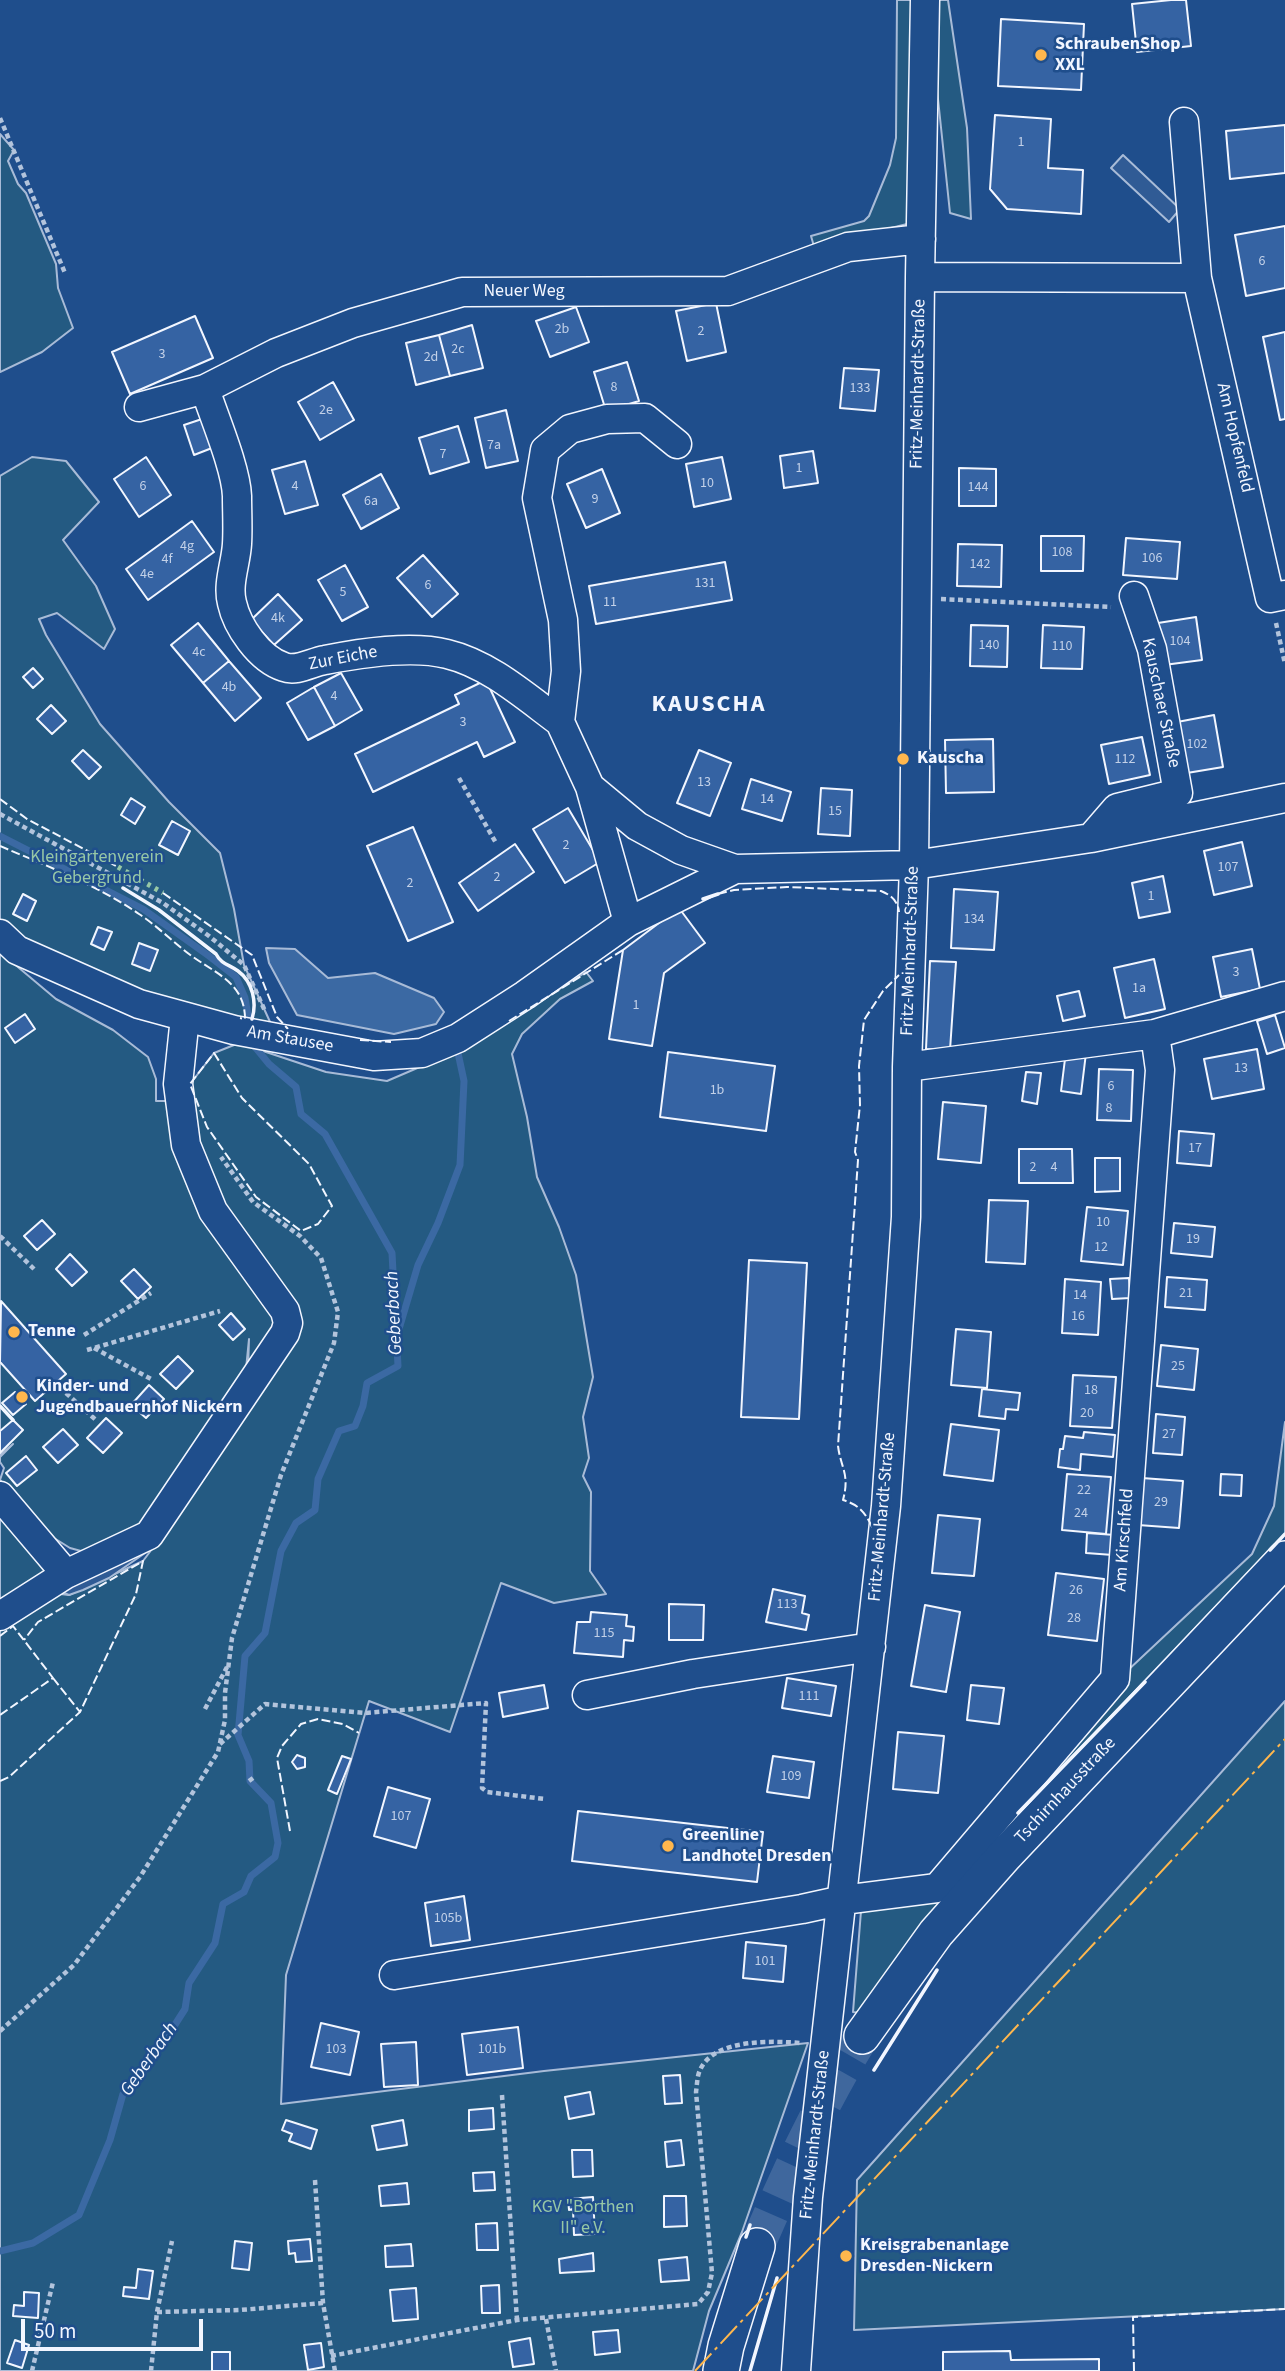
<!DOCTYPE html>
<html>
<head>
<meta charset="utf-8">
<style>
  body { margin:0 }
  #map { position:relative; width:1285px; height:2371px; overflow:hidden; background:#1f4e8c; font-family:"Source Sans 3",sans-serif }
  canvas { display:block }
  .scale { position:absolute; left:21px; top:2319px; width:182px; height:32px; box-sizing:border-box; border:4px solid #f2f6ff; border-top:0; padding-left:9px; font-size:21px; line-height:24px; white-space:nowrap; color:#f2f6ff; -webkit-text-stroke:5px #1f4e8c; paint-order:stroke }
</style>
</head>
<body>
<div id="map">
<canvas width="1285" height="2371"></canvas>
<div class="scale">50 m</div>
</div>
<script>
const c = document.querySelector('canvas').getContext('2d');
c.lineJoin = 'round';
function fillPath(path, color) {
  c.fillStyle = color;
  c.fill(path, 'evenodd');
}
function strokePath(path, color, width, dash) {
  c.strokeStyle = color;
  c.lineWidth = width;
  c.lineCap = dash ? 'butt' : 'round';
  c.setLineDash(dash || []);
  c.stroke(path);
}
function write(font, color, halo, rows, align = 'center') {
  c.font = font + ' "Source Sans 3",sans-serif';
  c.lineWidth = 5;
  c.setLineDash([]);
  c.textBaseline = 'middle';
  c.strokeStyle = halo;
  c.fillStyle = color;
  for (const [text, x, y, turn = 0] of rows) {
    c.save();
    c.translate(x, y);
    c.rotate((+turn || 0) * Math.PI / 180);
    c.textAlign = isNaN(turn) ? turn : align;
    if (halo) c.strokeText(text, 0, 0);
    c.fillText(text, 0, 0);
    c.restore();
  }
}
const green = new Path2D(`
  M897 0H915L907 224 839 241 815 250 811 236 864 221 869 216 890 165 896 138Z
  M934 0H948L967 128 971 219 950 213 936 80Z
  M0 134 14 150 8 161 18 184 26 193 56 264 58 288 73 328 42 352 0 372Z
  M32 457 66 461 99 502 63 540 96 586 115 629 104 649 57 613 39 619 46 635 100 724 169 802 220 853 234 909 244 965 271 1024C202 1010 134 993 70 963 42 951 22 944 0 923V476Z
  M0 952 56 999 113 1030 148 1057 156 1079V1101H177L214 1053 239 1043 326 1072 387 1081 436 1060 499 1028 586 972 593 981 560 999 522 1034 512 1054 527 1117 537 1177 559 1227 576 1275 593 1377 583 1417 589 1458 583 1476 591 1492 590 1571 606 1594 554 1603 501 1583 450 1732 369 1701 286 1975 281 2104 544 2071 808 2043 742 2232 709 2311 693 2371H0V1621L52 1593 69 1595 143 1561 188 1501 248 1369 249 1339 246 1369 149 1518 125 1537 99 1548 81 1551 70 1548 54 1538 0 1480 4 1468 0 1462V1457L13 1444 0 1455Z
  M1285 1422V1534L985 1848 860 2013 853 2012 861 1911 918 1901 1126 1672 1252 1554 1274 1506Z
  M0 1515 45 1568 42 1577 0 1607Z
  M1285 1701V2309L854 2330 857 2180Z`);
fillPath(green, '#245a82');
strokePath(green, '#a8bbd7', 2);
const parking = new Path2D(`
  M1123 155 1180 209 1169 222 1111 168Z
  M148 1551 109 1578 83 1590 69 1595 57 1590Z`);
fillPath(parking, '#305b95');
strokePath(parking, '#a8bbd7', 2);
const water = new Path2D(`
  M266 948 295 949 328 978 375 973 434 998 444 1012 436 1024 394 1034 297 1015 269 963Z`);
fillPath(water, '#3b69a3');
strokePath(water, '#a8bbd7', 2);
strokePath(new Path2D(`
  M0 836 143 909 209 956 236 977 245 998 250 1027
  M399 1329 418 1265 438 1223 460 1165 464 1081 458 1053 455 1046
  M0 2251 33 2243 79 2215 110 2140 123 2094 142 2073 162 2045 185 2009 189 1983 215 1943 223 1904 244 1892 251 1876 275 1857 278 1843 271 1803 250 1781 249 1761 238 1735 245 1656 265 1633 281 1551 296 1523 315 1510 318 1479 339 1431 355 1426 363 1406 367 1383 398 1366 392 1253 325 1134 301 1114 296 1087 269 1064 251 1042`), '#3b69a3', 7);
const building = new Path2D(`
  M1171 0H1186L1191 46 1137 52 1132 4Z
  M1001 19 1084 24 1081 90 998 86Z
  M995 115 1051 119 1048 168 1083 170 1081 214 1007 209 990 189Z
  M1285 125V173L1230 179 1226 131Z
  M1285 226V288L1246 296 1235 235Z
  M716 303 726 352 687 361 676 311Z
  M576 307 589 342 550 357 536 321Z
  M195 316 213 358 130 394 112 352Z
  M472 325 483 368 450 376 439 335Z
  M1285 332V419L1280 420 1263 337Z
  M439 335 450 376 416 385 406 343Z
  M627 362 639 401 606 411 594 372Z
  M844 368 879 370 875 411 840 408Z
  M333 382 354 420 320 440 298 402Z
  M506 410 518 461 486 468 475 418Z
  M202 419 212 448 194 455 184 425Z
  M458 426 469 462 430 474 419 438Z
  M813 451 818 483 784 488 780 456Z
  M146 457 171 495 139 517 114 479Z
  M722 457 731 499 694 507 686 464Z
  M305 461 318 505 285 514 272 470Z
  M959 468 996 469V506H959Z
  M602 469 620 513 586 528 567 484Z
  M381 474 399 508 361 529 343 495Z
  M192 521 214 552 148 600 126 569Z
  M1041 536H1084L1083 571H1041Z
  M1126 538 1180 542 1177 579 1123 575Z
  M958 544 1002 545 1001 587 957 586Z
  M423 555 458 594 432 617 397 578Z
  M725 562 732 600 596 624 589 586Z
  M345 565 368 607 342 621 318 580Z
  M278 594 302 620 274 645 251 620Z
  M1196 617 1202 660 1164 665 1158 623Z
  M198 623 229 661 203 683 171 645Z
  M971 625 1008 626 1007 667 970 666Z
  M1043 625 1084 627 1082 669 1041 668Z
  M229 661 261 698 235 721 203 683Z
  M33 668 43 679 33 688 23 677Z
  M341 673 362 710 335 726 314 687Z
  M486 680 515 742 484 757 477 742 373 792 355 754 459 704 455 695Z
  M314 687 335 726 308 740 287 703Z
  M51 705 66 721 52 734 37 719Z
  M1214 715 1223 767 1181 774 1172 723Z
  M1142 737 1150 775 1109 784 1101 745Z
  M993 739 994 792 946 793 945 740Z
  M83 750 101 767 89 779 72 761Z
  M699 750 731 763 710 816 677 803Z
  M751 779 791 792 782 821 742 809Z
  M821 788 852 790 850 836 818 834Z
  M131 798 145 807 135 824 121 815Z
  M568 808 600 862 565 883 533 829Z
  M172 821 190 831 178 855 159 845Z
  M413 827 453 922 408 941 367 846Z
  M1242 842 1252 886 1214 895 1204 851Z
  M515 844 534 872 478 911 459 883Z
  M1163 876 1170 912 1139 918 1132 883Z
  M954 889 998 892 994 950 951 948Z
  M23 894 36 901 27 921 13 914Z
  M679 908 705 943 664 973 652 1046 609 1039 623 950Z
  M98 927 112 932 104 950 91 944Z
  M139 943 158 950 150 971 132 964Z
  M1252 949 1260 989 1221 997 1213 957Z
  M1154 959 1165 1009 1125 1018 1114 968Z
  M930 961 956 962 950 1050 926 1049Z
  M1079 991 1085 1016 1063 1021 1057 996Z
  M25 1014 35 1029 15 1043 5 1028Z
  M1275 1015 1285 1048 1267 1054 1257 1021Z
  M1257 1049 1264 1089 1212 1099 1204 1059Z
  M1066 1051 1086 1053 1081 1094 1061 1091Z
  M668 1052 775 1066 766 1131 660 1117Z
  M1099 1069 1133 1070 1131 1121 1097 1120Z
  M1026 1072 1041 1073 1037 1104 1022 1101Z
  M943 1102 986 1106 981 1163 938 1159Z
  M1179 1131 1214 1134 1211 1166 1177 1163Z
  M1019 1149H1072L1073 1183H1019Z
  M1095 1158H1120V1191L1095 1192Z
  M989 1200 1028 1201 1025 1264 986 1262Z
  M1087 1207 1128 1211 1123 1265 1081 1261Z
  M42 1220 55 1234 37 1250 24 1236Z
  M1174 1223 1215 1227 1212 1257 1171 1253Z
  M70 1254 87 1272 72 1286 56 1269Z
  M749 1260 807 1263 799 1419 741 1417Z
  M134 1269 151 1287 138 1299 121 1281Z
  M1167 1277 1207 1280 1205 1310 1165 1307Z
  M1129 1278 1130 1298 1112 1299 1110 1279Z
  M1065 1279 1101 1282 1098 1335 1062 1333Z
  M1 1301 66 1374 35 1401 0 1362Z
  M231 1313 245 1329 233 1340 219 1325Z
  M956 1329 991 1332 987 1388 951 1385Z
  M1161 1345 1198 1349 1194 1390 1157 1386Z
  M178 1356 193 1371 176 1389 160 1374Z
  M1073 1375 1116 1377 1112 1428 1070 1426Z
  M149 1385 164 1399 146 1418 131 1405Z
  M982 1389 1020 1393 1018 1410 1006 1409 1005 1419 979 1416Z
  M15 1392 26 1404 13 1415 2 1403Z
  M1156 1414 1185 1417 1182 1455 1153 1453Z
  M106 1418 122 1433 103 1453 87 1438Z
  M13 1420 23 1430 0 1453V1431Z
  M951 1424 999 1430 993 1481 944 1475Z
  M63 1429 78 1445 58 1463 43 1447Z
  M1084 1432 1115 1435 1113 1457 1081 1454 1080 1470 1058 1467 1060 1449H1063L1065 1436 1083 1438Z
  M26 1456 37 1470 17 1486 6 1473Z
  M1067 1474 1111 1477 1106 1534 1062 1530Z
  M1221 1474 1242 1475 1241 1496 1220 1495Z
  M1142 1478 1183 1481 1179 1528 1138 1525Z
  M938 1515 980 1519 974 1576 932 1573Z
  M1087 1533 1115 1535 1113 1555 1086 1553Z
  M1056 1573 1104 1579 1097 1641 1048 1635Z
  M773 1589 805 1596 802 1613 809 1615 806 1630 766 1622Z
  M669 1604 704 1605 703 1640H669Z
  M925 1605 960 1612 946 1692 911 1686Z
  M591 1612 627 1615 626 1626 634 1627 633 1641 624 1640 623 1657 574 1653 577 1622H590Z
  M787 1678 836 1686 831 1716 782 1708Z
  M544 1685 548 1708 503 1717 499 1693Z
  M971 1685 1004 1688 999 1724 967 1720Z
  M898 1732 944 1736 938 1793 893 1789Z
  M297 1755 305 1758V1767L297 1769 292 1762Z
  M342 1756 351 1759 337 1794 328 1790Z
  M773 1756 814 1762 809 1798 767 1792Z
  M388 1787 430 1799 416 1848 374 1836Z
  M578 1811 763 1832 757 1882 572 1861Z
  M464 1896 470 1940 431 1946 425 1903Z
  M746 1942 786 1946 783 1982 743 1978Z
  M321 2023 359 2032 350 2075 311 2067Z
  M518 2027 523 2068 467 2075 462 2034Z
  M416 2042 418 2085 384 2087 381 2044Z
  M680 2075 682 2103 665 2104 663 2076Z
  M590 2092 594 2114 569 2119 565 2097Z
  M493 2108 494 2129 469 2131V2110Z
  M286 2120 317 2130 311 2149 289 2141 292 2134 282 2130Z
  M403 2120 407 2145 377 2150 372 2126Z
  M681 2140 684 2165 667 2167 665 2142Z
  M572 2150H592L593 2176 573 2177Z
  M494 2172 495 2190 474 2191 473 2173Z
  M407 2183 409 2204 381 2206 379 2186Z
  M664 2196H686L687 2226 664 2227Z
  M593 2197 595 2234 574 2235 573 2209 569 2210 568 2199Z
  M497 2223 498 2250H477L476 2224Z
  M310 2239 312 2261 296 2262 295 2253 289 2254 288 2241Z
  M235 2241 252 2243 249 2270 232 2268Z
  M411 2244 413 2266 386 2267 385 2246Z
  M593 2253 594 2271 560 2273 559 2259Z
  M687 2257 689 2280 661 2282 659 2260Z
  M138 2269 153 2271 149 2299 123 2296 124 2287 136 2288Z
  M499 2285 500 2313H482L481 2286Z
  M416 2288 418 2319 393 2321 390 2290Z
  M24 2292 39 2293 38 2318 13 2316 14 2305 24 2306Z
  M618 2330 620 2352 595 2355 593 2332Z
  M530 2338 534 2364 513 2367 509 2342Z
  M15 2340 29 2345 22 2368 7 2363Z
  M321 2343 324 2367 308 2370 304 2345Z
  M1010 2351 1011 2360 1099 2359V2371H943V2352Z
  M212 2352H230V2371H212Z`);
fillPath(building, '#3563a3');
strokePath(building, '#f2f6ff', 2);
strokePath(new Path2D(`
  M757 2246C788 2174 821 2103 862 2036`), '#3f679d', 35, [35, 18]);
const minor = new Path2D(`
  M1184 122 1197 278
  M920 277 1197 278 1270 598 1285 595
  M205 389C214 417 236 468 237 496 237 512 238 528 237 544 236 563 227 584 232 603 237 626 259 659 284 667 297 672 312 662 325 660 361 653 411 645 447 654 489 664 526 697 560 722
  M139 407 205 389 276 353 353 323 462 292 728 291 848 247 921 239
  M590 787 637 826 681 850 735 869
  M1091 838 1117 808 1178 793 1152 649 1134 596
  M628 922 590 787 560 722 566 671 563 620 537 498 545 450 570 429 607 419 645 418 677 444
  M0 934 17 950 139 1004 161 1010 234 1030 374 1056 422 1053 458 1038 525 995 628 922 735 869 914 865 1091 838 1285 798
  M907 1067 1155 1034 1285 996
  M0 1496 66 1574
  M0 1616 66 1574 149 1535 285 1333 288 1323 285 1311 213 1211 186 1145 178 1084 185 1017
  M587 1695 693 1674 871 1647
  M394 1975 802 1909 843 1900 937 1888 1115 1679 1160 1070 1155 1034
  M796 2371 808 2197 886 1506 906 1217 907 1067 914 865 920 277 925 0`);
const major = new Path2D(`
  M862 2036 936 1933 1005 1855 1285 1559
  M721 2371 726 2346 757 2246`);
strokePath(minor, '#f2f6ff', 31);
strokePath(major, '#f2f6ff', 38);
strokePath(new Path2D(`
  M0 118 65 273
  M941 599 1111 607
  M1276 623 1285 664
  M459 778 496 843
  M0 814 163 903 209 936 244 965 265 1011
  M0 1236 34 1269
  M84 1335 151 1293
  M94 1348 151 1379
  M87 1350 220 1311
  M66 1393 97 1421
  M205 1709 227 1667
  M220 1744 265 1704 365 1713 486 1703 482 1788 487 1792 545 1799
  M249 1781 253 1778
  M0 2031 74 1965 140 1877 218 1752 225 1720V1693L232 1638 281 1475 334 1343 338 1312 321 1258 300 1236 253 1202 221 1157
  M502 2095 517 2320
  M315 2180 323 2303 335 2371
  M157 2312 240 2310 323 2303
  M546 2319 556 2371
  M331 2356 517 2320 698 2304 708 2292 712 2273 696 2092C697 2086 697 2076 700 2070 714 2038 773 2041 801 2043
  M32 2371 53 2282
  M151 2371 157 2312 172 2241`), '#b3c4dc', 4.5, [5, 3.5]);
strokePath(minor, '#1f4e8c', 28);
strokePath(major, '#1f4e8c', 35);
strokePath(new Path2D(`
  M118 867 163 893`), '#97c8a6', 5, [3.5, 5]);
strokePath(new Path2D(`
  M0 799 27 819 118 867
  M0 846C47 866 97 885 139 914 157 926 172 941 189 954 214 973 245 982 245 1019L240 1018
  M163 893 252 955 277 1017 288 1029
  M718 894 734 890 787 887 881 891C891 895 898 901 899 912
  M509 1021 623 950
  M360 1040 391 1042
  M214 1053 242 1098 309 1164 332 1206 318 1224 301 1231 256 1197 207 1127 190 1084Z
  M872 1527C865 1512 859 1505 843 1500 850 1474 841 1469 838 1446L858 1160 855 1152 860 1105 859 1066 864 1020 883 991 899 975
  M0 1636 13 1626 53 1678 0 1715
  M53 1678 80 1712
  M0 1781 9 1777 80 1712 136 1594 143 1561 38 1622 24 1640
  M290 1831 277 1758 282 1746 301 1724 318 1719 343 1724 359 1733
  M1134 2371 1133 2317 1285 2309`), '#f2f6ff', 2, [9, 3.5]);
strokePath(new Path2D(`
  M123 888 159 910 216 954C221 964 230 965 238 971 253 982 257 1003 252 1019
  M703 899 718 894
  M0 1406 13 1420
  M1270 1550 1285 1534
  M1018 1813 1145 1682
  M874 2070 937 1970
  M746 2237 750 2225
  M750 2371 777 2278`), '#f2f6ff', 3.5);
strokePath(new Path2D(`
  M695 2371 1285 1739`), '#ffb74d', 2, [24, 5, 3.5, 5]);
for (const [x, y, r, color] of [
  [1041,55,7,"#ffb74d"],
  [903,759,7,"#ffb74d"],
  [14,1332,7,"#ffb74d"],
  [22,1397,7,"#ffb74d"],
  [668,1846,7,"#ffb74d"],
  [846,2256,7,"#ffb74d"]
]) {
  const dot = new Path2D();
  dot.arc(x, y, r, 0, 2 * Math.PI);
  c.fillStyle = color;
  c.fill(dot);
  strokePath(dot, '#1f4e8c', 2.5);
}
write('14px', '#c3d1e8', null, [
  ["1",1021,143],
  ["6",1262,262],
  ["2b",562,330],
  ["2",701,332],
  ["2c",458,350],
  ["3",162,355],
  ["2d",431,358],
  ["8",614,388],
  ["133",860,389],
  ["2e",326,411],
  ["7a",494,446],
  ["7",443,455],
  ["1",799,469],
  ["10",707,484],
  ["6",143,487],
  ["4",295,487],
  ["144",978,488],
  ["9",595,500],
  ["6a",371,502],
  ["4g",187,547],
  ["108",1062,553],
  ["106",1152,559],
  ["4f",167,560],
  ["142",980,565],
  ["4e",147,575],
  ["131",705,584],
  ["6",428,586],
  ["5",343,593],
  ["11",610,603],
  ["4k",278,619],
  ["104",1180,642],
  ["140",989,646],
  ["110",1062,647],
  ["4c",199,653],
  ["4b",229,688],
  ["4",334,697],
  ["3",463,723],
  ["102",1197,745],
  ["112",1125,760],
  ["13",704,783],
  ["14",767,800],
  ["15",835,812],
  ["2",566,846],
  ["107",1228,868],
  ["2",497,878],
  ["2",410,884],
  ["1",1151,897],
  ["134",974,920],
  ["3",1236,973],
  ["1a",1139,989],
  ["1",636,1006],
  ["13",1241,1069],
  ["6",1111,1087],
  ["1b",717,1091],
  ["8",1109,1109],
  ["17",1195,1149],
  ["2",1033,1168],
  ["4",1054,1168],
  ["10",1103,1223],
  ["19",1193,1240],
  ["12",1101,1248],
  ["21",1186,1294],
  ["14",1080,1296],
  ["16",1078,1317],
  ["25",1178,1367],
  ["18",1091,1391],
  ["20",1087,1414],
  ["27",1169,1435],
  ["22",1084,1491],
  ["29",1161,1503],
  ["24",1081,1514],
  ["26",1076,1591],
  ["113",787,1605],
  ["28",1074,1619],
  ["115",604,1634],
  ["111",809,1697],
  ["109",791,1777],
  ["107",401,1817],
  ["105b",448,1919],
  ["101",765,1962],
  ["103",336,2050],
  ["101b",492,2050]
]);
write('bold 18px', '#f2f6ff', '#1f4e8c', [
  ["SchraubenShop",1055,45],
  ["XXL",1055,66],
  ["Kauscha",917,759],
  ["Tenne",28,1332],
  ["Kinder- und",36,1387],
  ["Jugendbauernhof Nickern",36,1408],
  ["Greenline",682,1836],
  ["Landhotel Dresden",682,1857],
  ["Kreisgrabenanlage",860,2246],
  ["Dresden-Nickern",860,2267]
], 'left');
write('18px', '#f2f6ff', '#1f4e8c', [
  ["Neuer Weg",524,292],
  ["Fritz-Meinhardt-Straße",919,384,-89],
  ["Am Hopfenfeld",1234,438,77],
  ["Zur Eiche",343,659,-11],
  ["Kauschaer Straße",1160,703,78],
  ["Fritz-Meinhardt-Straße",911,951,-88],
  ["Am Stausee",290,1040,10],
  ["Fritz-Meinhardt-Straße",883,1517,-85],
  ["Am Kirschfeld",1125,1540,-86],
  ["Tschirnhausstraße",1066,1791,-47],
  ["Fritz-Meinhardt-Straße",816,2135,-84]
]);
write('18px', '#97c8a6', '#1f4e8c', [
  ["Kleingartenverein",97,858],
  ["Gebergrund",97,879],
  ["KGV \"Borthen",583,2208],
  ["II\" e.V.",583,2229]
]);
write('italic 19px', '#f2f6ff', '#1f4e8c', [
  ["Geberbach",395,1313,-93],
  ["Geberbach",150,2060,-55]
]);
c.letterSpacing = '2px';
write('bold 24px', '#f2f6ff', '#1f4e8c', [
  ["KAUSCHA",709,706]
]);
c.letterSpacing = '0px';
</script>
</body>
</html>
